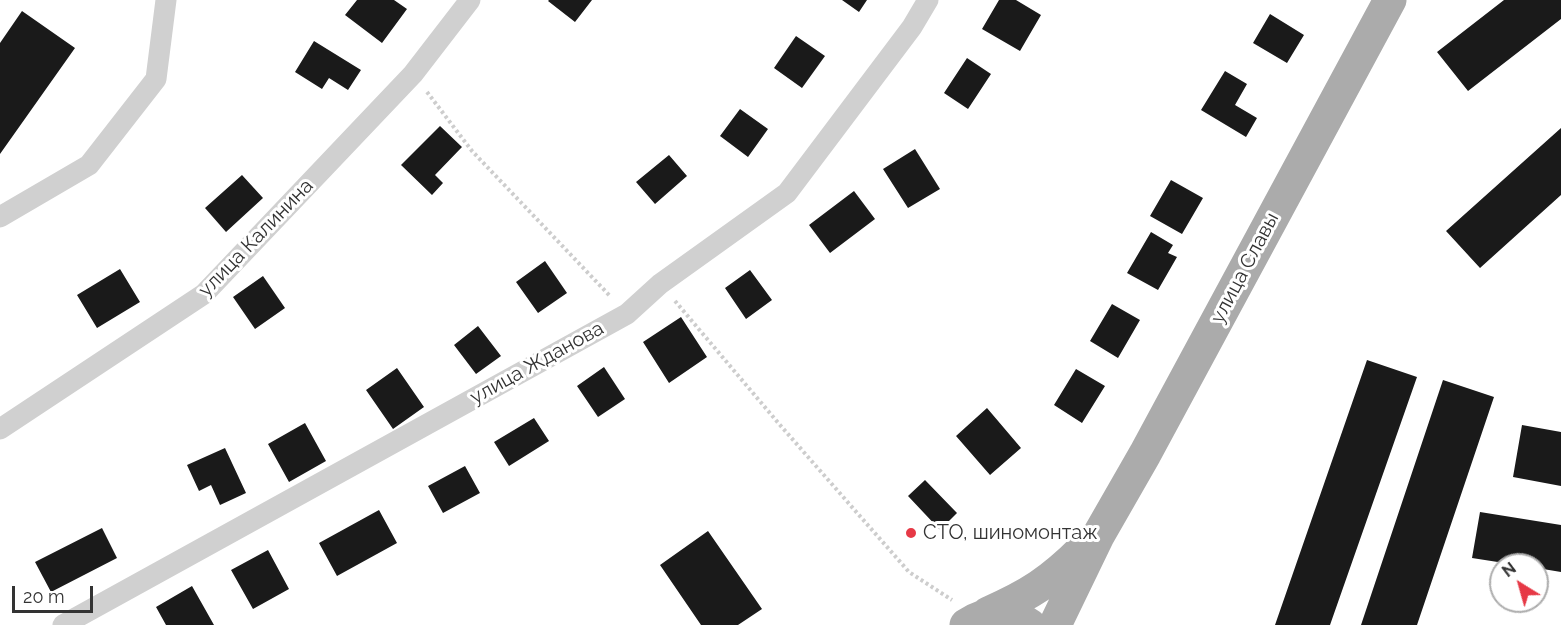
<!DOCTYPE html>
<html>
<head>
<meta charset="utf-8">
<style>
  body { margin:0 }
  #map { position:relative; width:1561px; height:625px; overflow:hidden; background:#fff; font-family:Raleway,sans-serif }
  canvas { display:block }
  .north { position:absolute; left:1489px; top:553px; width:60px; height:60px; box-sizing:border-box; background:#fff; border:2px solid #adadad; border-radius:50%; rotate:323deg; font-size:16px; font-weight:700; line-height:24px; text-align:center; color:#333 }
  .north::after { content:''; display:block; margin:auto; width:21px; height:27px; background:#e63946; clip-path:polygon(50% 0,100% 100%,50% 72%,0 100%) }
  .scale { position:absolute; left:12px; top:586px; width:81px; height:27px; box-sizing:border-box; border:3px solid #333; border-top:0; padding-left:8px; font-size:18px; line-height:21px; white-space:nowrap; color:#333; -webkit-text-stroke:4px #fff; paint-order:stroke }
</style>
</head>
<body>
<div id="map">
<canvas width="1561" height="625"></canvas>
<div class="north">N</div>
<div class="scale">20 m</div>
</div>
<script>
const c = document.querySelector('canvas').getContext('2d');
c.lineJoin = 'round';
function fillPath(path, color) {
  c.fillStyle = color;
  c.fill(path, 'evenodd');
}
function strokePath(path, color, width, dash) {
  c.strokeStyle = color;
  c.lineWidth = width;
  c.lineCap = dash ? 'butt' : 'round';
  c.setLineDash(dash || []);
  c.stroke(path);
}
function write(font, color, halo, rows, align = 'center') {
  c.font = font + ' Raleway,sans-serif';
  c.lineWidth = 6;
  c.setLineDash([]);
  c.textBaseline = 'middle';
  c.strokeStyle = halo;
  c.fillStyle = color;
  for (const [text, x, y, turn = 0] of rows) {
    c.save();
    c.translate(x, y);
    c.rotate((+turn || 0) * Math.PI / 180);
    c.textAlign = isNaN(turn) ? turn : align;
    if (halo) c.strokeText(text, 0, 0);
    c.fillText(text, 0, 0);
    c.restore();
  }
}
fillPath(new Path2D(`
  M357 0H394L407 9 382 43 345 15Z
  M549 0H592L575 22 548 1Z
  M842 0H867L859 12Z
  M999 0H1016L1041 15 1020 51 982 29Z
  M1504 0H1561V19L1468 91 1437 52Z
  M22 11 75 48 0 154V43Z
  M1270 14 1304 35 1287 63 1253 43Z
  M796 36 825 56 802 88 774 68Z
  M314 41 361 70 348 90 329 78 322 89 295 72Z
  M967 58 991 74 968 109 944 93Z
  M1225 71 1247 84 1235 105 1257 118 1246 137 1201 110Z
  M740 109 768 129 748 157 720 136Z
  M440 126 462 147 435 175 443 183 432 195 401 165Z
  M1561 128V195L1480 268 1446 231Z
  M915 149 940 189 908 208 883 169Z
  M669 155 687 176 655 204 636 182Z
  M242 175 263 198 226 232 205 208Z
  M1171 180 1203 198 1182 234 1150 216Z
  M854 191 875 219 830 253 809 225Z
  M1151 232 1173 245 1168 253 1177 257 1158 290 1127 273Z
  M545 261 567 293 538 313 516 282Z
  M120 269 140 302 97 328 77 295Z
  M750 270 772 300 746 319 725 288Z
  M263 276 285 308 255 329 233 297Z
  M1112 304 1140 320 1118 358 1090 341Z
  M681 317 707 357 669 383 643 342Z
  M478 326 501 356 476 374 454 345Z
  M1367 360 1417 377 1330 625H1275Z
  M604 367 625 399 598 417 577 386Z
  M397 368 424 407 393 429 366 390Z
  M1076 369 1105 386 1082 423 1054 405Z
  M1443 380 1494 397 1417 625H1361Z
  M987 408 1021 448 990 475 956 436Z
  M534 418 549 441 509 466 494 442Z
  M305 423 326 461 289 482 268 444Z
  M1522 425 1561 432V486L1513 477Z
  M225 448 246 493 220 505 211 485 199 491 187 465Z
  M465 466 480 493 443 513 428 486Z
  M925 480 957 513 940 530 908 496Z
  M379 510 397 543 337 576 319 543Z
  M1480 512 1561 525V572L1537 568V565H1517L1472 558Z
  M102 528 117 558 51 592 35 562Z
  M708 531 762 609 738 625H701L660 565Z
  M268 550 289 589 253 609 231 570Z
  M192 586 214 625H166L156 607Z`), '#1a1a1a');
strokePath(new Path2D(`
  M427 92 472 151 610 296
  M675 301 780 425 909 572 952 600`), '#cdcdcd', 4, [3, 3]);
strokePath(new Path2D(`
  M0 217 89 165 156 79 166 0
  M0 429 204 294 413 74 470 0
  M63 625 627 314 660 284 787 193 912 27 928 0`), '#d0d0d0', 21);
strokePath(new Path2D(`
  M988 613C1029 595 1051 581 1083 549
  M966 625C988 610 1009 609 1030 625
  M1055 625 1098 536 1145 454 1390 0`), '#ababab', 33);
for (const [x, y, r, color] of [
  [911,533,6,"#e63946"]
]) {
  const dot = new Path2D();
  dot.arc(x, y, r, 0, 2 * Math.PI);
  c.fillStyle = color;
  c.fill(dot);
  strokePath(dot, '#fff', 2);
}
write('20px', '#333', '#fff', [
  ["улица Калинина",256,238,-46],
  ["улица Славы",1245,268,-62],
  ["улица Жданова",537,363,-29]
]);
write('20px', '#333', '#fff', [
  ["СТО, шиномонтаж",923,533]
], 'left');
</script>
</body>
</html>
